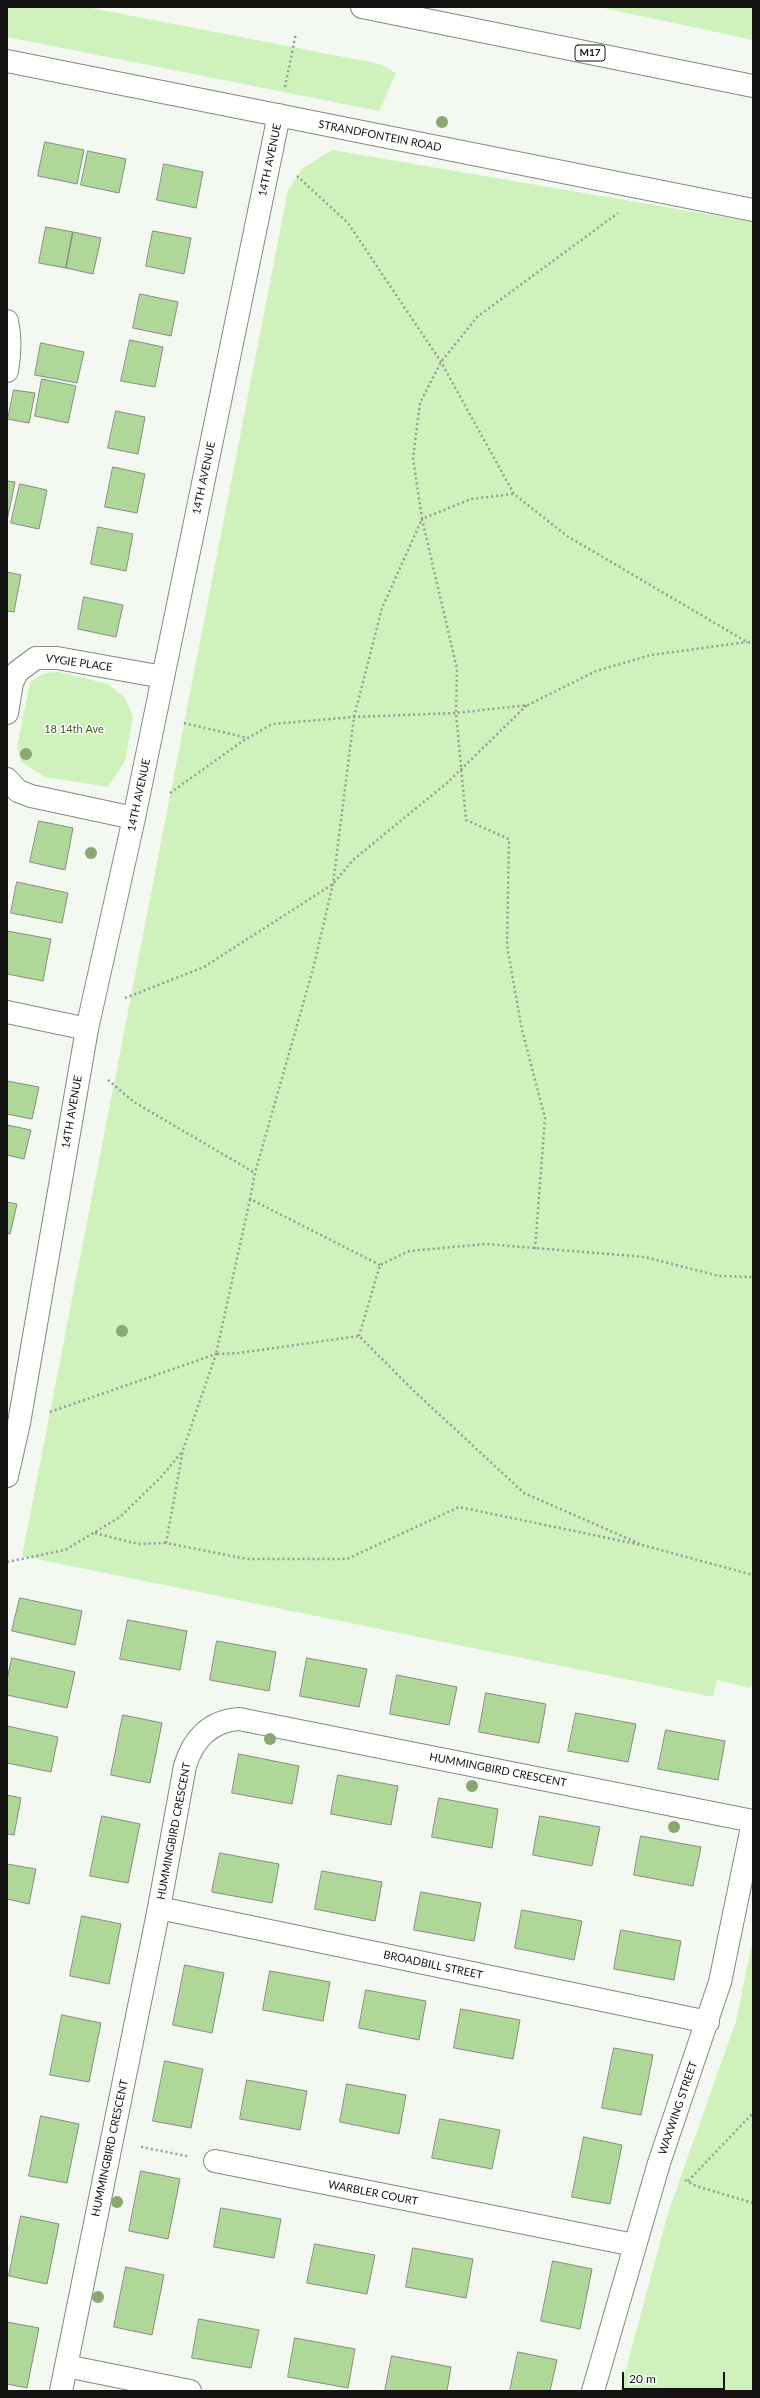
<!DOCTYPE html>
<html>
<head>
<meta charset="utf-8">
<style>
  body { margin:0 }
  #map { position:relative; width:760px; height:2398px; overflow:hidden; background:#f3f9f1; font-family:Lato,sans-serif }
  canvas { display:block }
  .frame { position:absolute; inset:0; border:8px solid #131412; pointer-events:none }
  .scale { position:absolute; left:622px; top:2372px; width:103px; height:18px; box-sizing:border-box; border:2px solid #131412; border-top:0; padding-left:5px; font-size:12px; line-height:14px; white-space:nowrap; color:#131412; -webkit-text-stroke:3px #fff; paint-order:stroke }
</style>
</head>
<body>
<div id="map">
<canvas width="760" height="2398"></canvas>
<div class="frame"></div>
<div class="scale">20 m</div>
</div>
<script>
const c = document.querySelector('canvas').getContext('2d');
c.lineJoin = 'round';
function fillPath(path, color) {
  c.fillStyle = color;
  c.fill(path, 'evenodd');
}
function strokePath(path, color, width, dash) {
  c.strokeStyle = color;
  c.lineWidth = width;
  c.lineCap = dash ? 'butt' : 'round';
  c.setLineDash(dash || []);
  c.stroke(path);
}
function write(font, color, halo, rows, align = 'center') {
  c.font = font + ' Lato,sans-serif';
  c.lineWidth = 3;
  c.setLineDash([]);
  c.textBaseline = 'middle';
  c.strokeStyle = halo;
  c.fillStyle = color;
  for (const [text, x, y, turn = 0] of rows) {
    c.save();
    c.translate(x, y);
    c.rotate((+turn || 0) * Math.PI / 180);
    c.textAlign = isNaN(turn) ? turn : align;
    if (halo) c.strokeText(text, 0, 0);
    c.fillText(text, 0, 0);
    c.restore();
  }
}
fillPath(new Path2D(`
  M7 7H86L380 64 396 73 379 111 7 37Z
  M599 7H753V40Z
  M332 150 753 222V1682L750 1688 717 1680 713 1697 22 1556 288 190 303 168Z
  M59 672 108 684 125 698 133 717 125 761 108 787 45 777 21 762 17 747 30 682 45 673Z
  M753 1939V2391H620L668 2213 736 2021Z`), '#cff1bc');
const building = new Path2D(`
  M45 142 84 150 77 184 38 176Z
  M88 151 126 159 119 193 81 185Z
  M164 164 203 172 196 208 157 200Z
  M46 227 73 232 66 268 39 263Z
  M153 231 191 238 184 274 146 266Z
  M73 232 101 238 93 274 66 268Z
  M140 294 178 302 171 336 133 328Z
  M130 340 163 347 155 387 121 381Z
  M41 343 84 352 77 383 35 375Z
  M42 379 76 386 68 423 35 416Z
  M14 390 35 393 29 423 8 419Z
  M116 411 145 417 138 454 108 448Z
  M113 467 145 474 137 513 105 507Z
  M7 481 15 482 7 521Z
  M20 484 47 490 39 529 11 523Z
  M98 527 133 534 126 571 91 564Z
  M7 572 21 575 14 612 7 611Z
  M84 597 123 605 116 637 78 629Z
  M39 821 73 828 65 870 30 862Z
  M17 882 68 893 62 923 11 913Z
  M7 931 51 939 43 981 7 974Z
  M7 1081 39 1087 32 1119 7 1114Z
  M7 1125 31 1130 24 1159 7 1155Z
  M7 1202 17 1204 10 1234 7 1233Z
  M20 1598 82 1611 75 1645 12 1631Z
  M128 1620 187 1631 180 1670 120 1659Z
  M217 1641 276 1652 269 1691 210 1680Z
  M12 1658 75 1672 67 1708 7 1695V1680Z
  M307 1658 367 1669 359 1707 300 1696Z
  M397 1675 457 1687 449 1725 390 1714Z
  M486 1693 546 1704 539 1743 479 1732Z
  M576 1713 636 1724 628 1762 568 1751Z
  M123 1715 162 1723 150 1783 111 1775Z
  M7 1726 58 1737 51 1772 7 1763Z
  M666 1730 725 1741 718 1780 658 1769Z
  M239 1754 299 1766 292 1804 232 1793Z
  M338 1775 398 1786 391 1825 331 1814Z
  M7 1795 21 1798 14 1835 7 1834Z
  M439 1798 498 1809 492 1848 432 1837Z
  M102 1816 140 1824 128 1883 90 1876Z
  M540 1816 600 1827 592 1866 533 1855Z
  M641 1836 701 1847 693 1886 634 1875Z
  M220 1853 279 1864 272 1903 212 1892Z
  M7 1864 36 1869 29 1904 7 1899Z
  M322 1871 382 1882 375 1921 315 1909Z
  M421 1892 481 1903 474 1941 414 1930Z
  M522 1910 582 1921 574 1960 515 1948Z
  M82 1916 121 1924 109 1984 70 1976Z
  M621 1930 681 1941 674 1980 614 1969Z
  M185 1965 224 1973 212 2033 173 2025Z
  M270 1971 330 1982 323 2021 263 2010Z
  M366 1990 426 2001 419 2040 359 2028Z
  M461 2009 520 2020 513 2059 454 2048Z
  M62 2015 101 2023 89 2082 50 2075Z
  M614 2048 653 2055 641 2115 602 2108Z
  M165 2061 203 2069 191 2128 153 2121Z
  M247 2080 307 2091 300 2130 240 2119Z
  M347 2084 406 2095 399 2134 340 2122Z
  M41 2116 79 2124 67 2183 29 2176Z
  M440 2119 500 2130 492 2169 432 2158Z
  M584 2137 622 2145 610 2204 572 2197Z
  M141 2171 180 2179 168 2239 129 2231Z
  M221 2208 281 2219 274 2258 214 2247Z
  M21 2216 59 2224 47 2284 9 2276Z
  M315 2244 375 2255 367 2294 307 2283Z
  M413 2248 473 2259 466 2298 406 2287Z
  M553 2261 592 2269 580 2329 541 2321Z
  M126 2267 164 2275 152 2335 114 2327Z
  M199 2319 259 2330 251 2368 192 2358Z
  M7 2322 39 2328 27 2388 7 2384Z
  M295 2338 355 2349 348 2388 288 2377Z
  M518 2352 557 2360 550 2391H510Z
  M392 2356 451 2367 447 2391H385Z`);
fillPath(building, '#aed798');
strokePath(building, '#868b83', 1);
const street = new Path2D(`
  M7 61 753 210
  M7 321C11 339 10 354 7 371
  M7 713 12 683 17 672 36 658H57L163 677
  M7 779 18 791 31 796 134 818
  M7 1012 87 1029
  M7 1476 19 1423 87 1029 134 818 279 115
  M159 1908 708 2022
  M215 2161 634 2245
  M66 2366 190 2391
  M61 2391 159 1908 185 1766C193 1739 210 1721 239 1719L753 1821
  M593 2391 659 2163 720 1982 753 1822`);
const primary = new Path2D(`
  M362 7 753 86`);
strokePath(street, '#838881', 24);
strokePath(primary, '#838881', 24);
strokePath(new Path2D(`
  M285 87 296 33
  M297 176 348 223 441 362 514 494 567 536 747 642 753 643
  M513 494 471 499 422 519 457 669 456 713 528 705 596 671 651 655 747 642
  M184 723 248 738 272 724 354 717 456 713 466 820 509 839 507 946 522 1030 545 1118 535 1249
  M170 793 247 738
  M125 998 204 967 333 884 353 860 448 782 527 705
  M108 1080 134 1102 255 1173
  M250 1199 216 1354 239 1353 359 1336 414 1391 524 1493 640 1544
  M380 1265 250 1199 255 1173 313 969 333 884 354 717 382 608 422 519 413 458 420 403 441 362 477 317 618 213
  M359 1336 380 1265 409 1251 486 1244 645 1257 719 1276 753 1277
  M50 1412 216 1354 183 1450 166 1543 247 1559H347L459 1507 646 1546 753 1575
  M95 1533 138 1544 166 1543
  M7 1562 65 1550 120 1517 161 1477 182 1452
  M141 2147 187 2156
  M685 2180 696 2186 753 2203
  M688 2181 753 2113`), '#979b96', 2.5, [2, 3]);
strokePath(street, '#fff', 22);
strokePath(primary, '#fff', 22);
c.fillStyle = '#8aa772';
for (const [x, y] of [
  [442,122],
  [26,754],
  [91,853],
  [122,1331],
  [270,1739],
  [472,1786],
  [674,1827],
  [117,2202],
  [98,2297]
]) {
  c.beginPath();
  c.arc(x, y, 6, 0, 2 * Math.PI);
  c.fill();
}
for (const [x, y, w] of [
  [590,53,30]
]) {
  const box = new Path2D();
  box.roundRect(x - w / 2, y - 8, w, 16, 3);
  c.fillStyle = '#fff';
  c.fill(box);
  strokePath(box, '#131412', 1);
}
write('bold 10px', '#131412', null, [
  ["M17",590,53]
]);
write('11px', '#131412', '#fff', [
  ["STRANDFONTEIN ROAD",380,136,11],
  ["14TH AVENUE",270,160,-78],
  ["14TH AVENUE",204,478,-78],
  ["VYGIE PLACE",79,663,8],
  ["14TH AVENUE",139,795,-78],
  ["14TH AVENUE",72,1112,-80],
  ["HUMMINGBIRD CRESCENT",498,1770,11],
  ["HUMMINGBIRD CRESCENT",174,1831,-79],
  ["BROADBILL STREET",433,1965,12],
  ["WAXWING STREET",678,2108,-71],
  ["HUMMINGBIRD CRESCENT",110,2148,-78],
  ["WARBLER COURT",373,2193,11]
]);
write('11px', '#35640b', '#fff', [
  ["18 14th Ave",74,729]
]);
</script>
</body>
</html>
